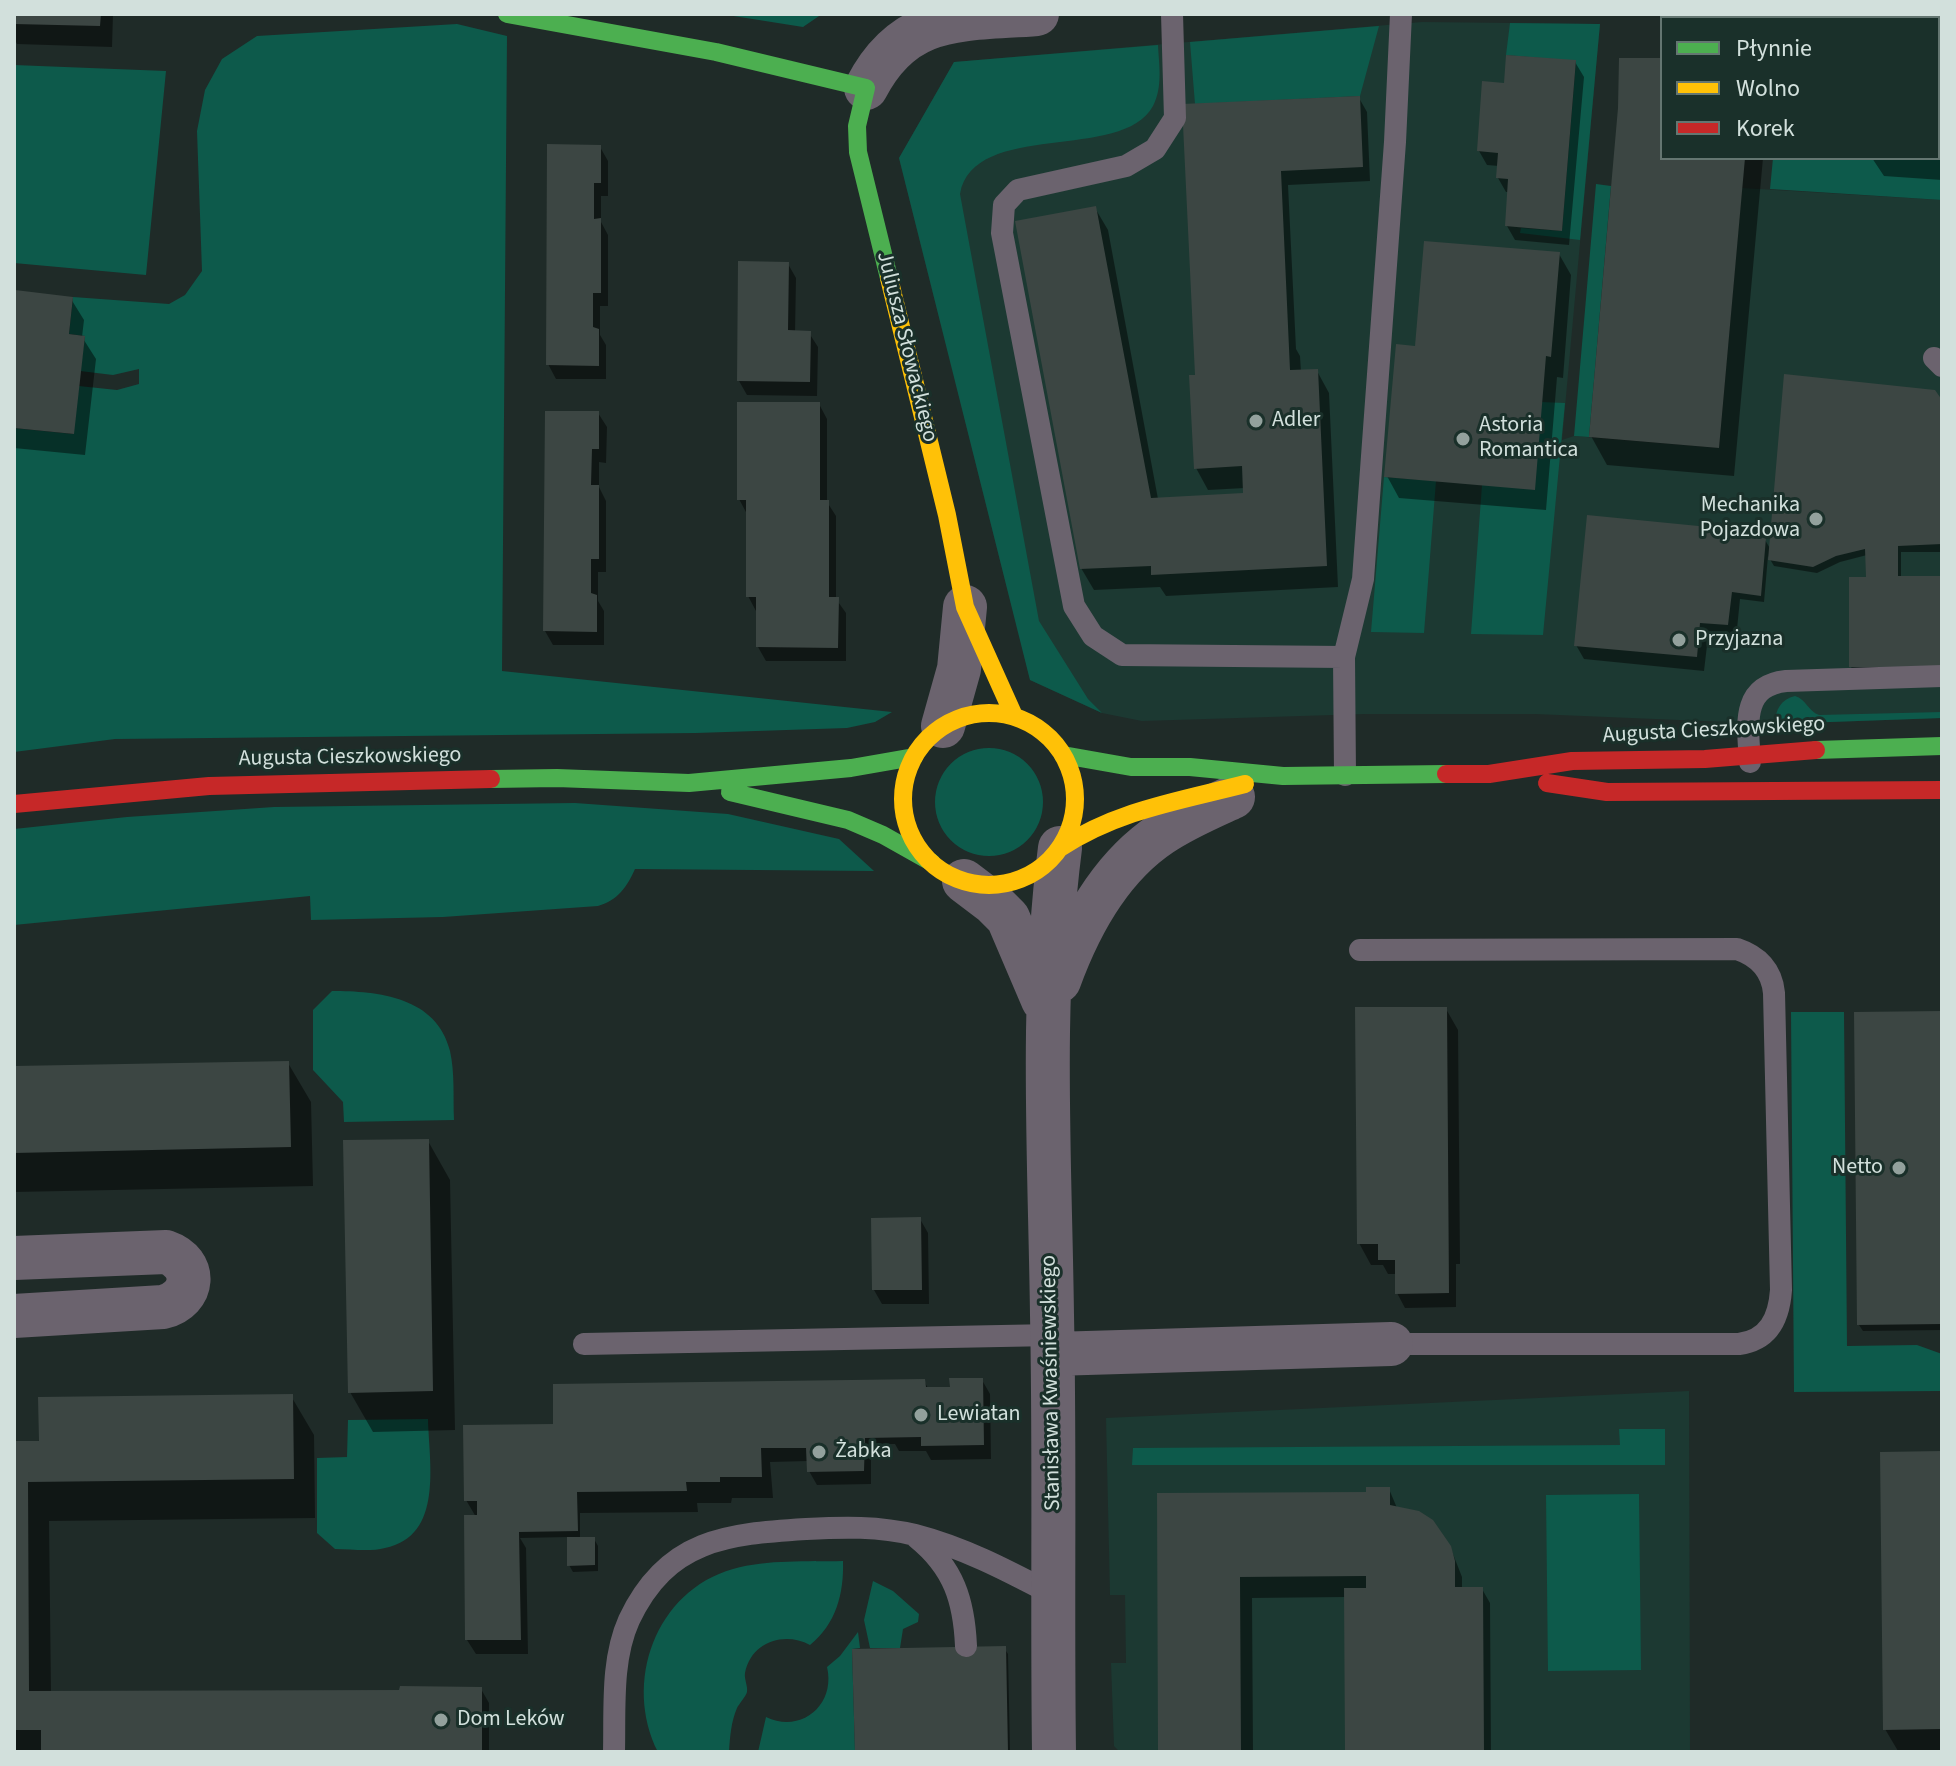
<!DOCTYPE html>
<html>
<head>
<meta charset="utf-8">
<style>
  body { margin:0 }
  #map { position:relative; width:1956px; height:1766px; overflow:hidden; background:#1f2b28; font-family:"Source Sans 3",sans-serif }
  canvas { display:block }
  .frame { position:absolute; inset:0; border:16px solid #d2e0dc; pointer-events:none }
  .legend { position:absolute; left:1660px; top:16px; width:280px; height:144px; box-sizing:border-box; background:#1a302a; border:2px solid #647671; margin:0; padding:10px 14px; list-style:none; font-size:24px; color:#d2e0dc }
  .legend li { display:flex; align-items:center; gap:16px; height:40px }
  .legend b { width:40px; border:2px solid #647671 }
</style>
</head>
<body>
<div id="map">
<canvas width="1956" height="1766"></canvas>
<div class="frame"></div>
<ul class="legend">
<li><b style="height:10px;background:#4caf50"></b>Płynnie</li>
<li><b style="height:10px;background:#ffc107"></b>Wolno</li>
<li><b style="height:10px;background:#c62828"></b>Korek</li>
</ul>
</div>
<script>
const c = document.querySelector('canvas').getContext('2d');
c.lineJoin = 'round';
function fillPath(path, color) {
  c.fillStyle = color;
  c.fill(path, 'evenodd');
}
function strokePath(path, color, width, dash) {
  c.strokeStyle = color;
  c.lineWidth = width;
  c.lineCap = dash ? 'butt' : 'round';
  c.setLineDash(dash || []);
  c.stroke(path);
}
function write(font, color, halo, rows, align = 'center') {
  c.font = font + ' "Source Sans 3",sans-serif';
  c.lineWidth = 6;
  c.setLineDash([]);
  c.textBaseline = 'middle';
  c.strokeStyle = halo;
  c.fillStyle = color;
  for (const [text, x, y, turn = 0] of rows) {
    c.save();
    c.translate(x, y);
    c.rotate((+turn || 0) * Math.PI / 180);
    c.textAlign = isNaN(turn) ? turn : align;
    if (halo) c.strokeText(text, 0, 0);
    c.fillText(text, 0, 0);
    c.restore();
  }
}
fillPath(new Path2D(`
  M1422 22 1600 24 1562 440 1574 436 1719 448 1742 188 1942 200V718L1775 724 1535 714H1365L1142 721 1102 713 1030 680 899 158 954 62Z
  M1689 1391 1690 1752H1120L1114 1746 1111 1663H1126L1125 1595H1110L1106 1418Z`), '#1c3932');
fillPath(new Path2D(`
  M721 14H822L803 27Z
  M1510 23 1600 24 1580 240 1520 233 1521 228 1562 231 1576 61 1506 55Z
  M457 24 507 36 502 671 892 712 875 722 847 728 696 733 115 739 14 752V428L73 434 79 386 117 390 139 384V369L113 375 80 371 85 336 69 334 73 297 169 304 185 295 202 271 197 131 205 90 222 59 257 36Z
  M1379 26 1360 96 1195 104 1190 42Z
  M1158 45C1159 65 1163 87 1153 106 1122 163 974 119 960 194L1039 621 1088 699 1102 713 1030 680 899 158 954 62Z
  M14 65 166 71 146 275 14 263Z
  M1773 158 1942 160V200L1770 189Z
  M1596 184 1611 186 1589 437 1574 436Z
  M1541 402 1565 403 1543 635 1471 634 1482 485Z
  M1384 477 1436 481 1424 633 1371 632Z
  M1795 696C1806 699 1808 711 1819 715L1942 712V718L1775 724C1775 710 1781 699 1795 696Z
  M935 802a54 54 0 1 1 108 0a54 54 0 1 1-108 0Z
  M575 803 728 814 839 839 874 871 635 869C627 887 618 900 598 906L443 917 311 920 310 896 14 925V829L127 817 274 807Z
  M332 991C378 991 437 997 450 1051 455 1073 453 1098 454 1120L344 1122 343 1102 313 1070V1010Z
  M1791 1012H1844L1847 1346 1917 1345 1942 1354V1391L1794 1392Z
  M428 1419C429 1463 444 1536 385 1548 370 1552 351 1549 335 1549L317 1533V1458L347 1457 348 1420Z
  M1619 1429H1665V1465H1132L1133 1448 1620 1445Z
  M1639 1494 1641 1670 1548 1671 1546 1495Z
  M843 1561C844 1594 836 1624 810 1645 784 1631 751 1642 745 1673 744 1679 748 1686 747 1692 746 1696 739 1704 737 1708 731 1722 730 1737 729 1752H658C623 1683 655 1591 733 1569 768 1559 807 1562 843 1561Z
  M873 1581 893 1591 919 1614 918 1622 903 1629 900 1648H870L864 1620Z
  M858 1632 860 1648 852 1649 855 1752H758L766 1717C801 1734 836 1705 827 1667L840 1656Z`), '#0d5a4b');
fillPath(new Path2D(`
  M14 14H113L112 47 17 44 14 38Z
  M1938 55H1942V180L1884 176 1872 158H1938Z
  M1662 60V158H1763L1734 476 1607 465 1591 436Z
  M1575 62 1584 77 1569 245 1515 240 1507 226 1509 192H1506L1498 178 1499 166 1487 165 1479 151Z
  M1359 98 1367 112 1370 181 1288 185 1296 349 1300 356 1301 372 1317 371 1329 393 1338 587 1166 596 1160 587 1094 590 1081 568 1095 208 1108 230 1158 499 1245 495V488L1208 490 1196 468 1197 377 1184 106Z
  M600 147 608 161V196H601V222L608 235V306H600V335L606 345V379H556L548 364Z
  M1559 254 1571 275 1563 378 1557 377 1546 510 1399 498 1387 476 1417 348Z
  M788 264 796 278 795 333H809L818 347 817 396 747 395 739 381Z
  M16 292 71 299 84 320 82 337 96 359 85 455 14 448V314Z
  M1942 403V552H1901V578H1942V673H1855L1851 667 1868 579 1867 555 1840 562 1817 573 1774 566 1768 556 1764 602 1740 599 1736 639 1708 637 1704 671 1584 659 1576 645 1737 531 1741 538 1765 540 1771 550Z
  M819 404 827 419V502L836 516V599L846 613V661H766L758 647 756 611 748 596 747 514 739 499Z
  M598 413 607 427 606 463 599 462V487L606 501V572H598V601L604 611V645H553L545 631Z
  M1446 1009 1458 1030 1460 1264H1456V1307L1405 1308 1397 1293V1274H1388L1383 1265H1371L1359 1243Z
  M1942 1013V1330L1863 1331 1859 1325Z
  M288 1063 311 1102 313 1186 14 1192V1068Z
  M428 1141 450 1180 455 1430 373 1432 350 1392Z
  M920 1219 928 1233 929 1304H882L874 1290Z
  M982 1380 990 1394 991 1459 931 1460 926 1451H899L895 1444H871V1484L817 1485 809 1471 808 1461 770 1462 773 1498H732L731 1503H697L698 1512 580 1513V1539H594L598 1546V1571L573 1572 569 1565V1537L520 1538 526 1548 528 1654H476L467 1640 476 1517 466 1500 552 1426 924 1381 929 1390H952Z
  M291 1396 314 1435 315 1518 49 1521 51 1693 401 1692 481 1689 489 1703V1752H14V1443H41Z
  M1942 1453V1750L1898 1751 1885 1729Z
  M1389 1489 1397 1508 1451 1549 1462 1577V1589H1482L1490 1603 1491 1752H1347L1346 1597 1252 1598 1253 1752H1160L1159 1495 1368 1494Z
  M1004 1648 1008 1654 1010 1752H857Z`), '#0007');
fillPath(new Path2D(`
  M14 14H101L100 26 14 24Z
  M1938 53H1942V160H1938Z
  M1506 55 1576 60 1562 231 1505 226 1508 179 1496 178 1498 153 1477 151 1482 81 1504 83Z
  M1619 58H1662V158H1745L1719 448 1589 437 1618 108Z
  M1360 96 1363 167 1281 171 1290 370 1318 369 1327 566 1151 575V566L1080 569 1015 221 1096 206 1151 498 1243 493 1242 466 1194 469 1189 375H1195L1182 104Z
  M547 144 601 145V183H594V219L601 218V293H593V327L599 329V366L546 365Z
  M1424 241 1560 252 1551 357 1546 356 1535 490 1384 477 1396 344 1415 346Z
  M738 261 789 262 788 330 811 331 810 382 737 381Z
  M15 290 73 297 69 334 85 336 74 434 14 428Z
  M1784 374 1935 390 1942 400V544L1898 546V576H1942V667H1849V577H1866L1865 549 1836 556 1813 567 1768 560Z
  M737 402H820V500H829V597H839L838 648 756 647V597H746V500H737Z
  M545 411H599V449H592L591 485H599V559H591V593L597 595V632L543 631Z
  M1587 515 1739 530 1738 535 1766 538 1761 596 1732 592 1728 625 1700 623 1697 657 1574 646Z
  M1355 1007H1447L1449 1293 1395 1294V1260H1378V1244H1357Z
  M1942 1011V1324L1857 1325 1854 1012Z
  M289 1061 291 1147 14 1153V1066Z
  M429 1139 433 1391 348 1393 343 1140Z
  M921 1217 922 1290H872L871 1218Z
  M949 1378H983L984 1445 921 1446V1437L865 1438 864 1471 807 1472 806 1448H761L762 1477H720V1482H686L687 1491 577 1492 578 1531 519 1532 521 1640H465L464 1515H477V1501H464L463 1425 553 1424V1384L925 1379 926 1387H950Z
  M293 1394 294 1479 28 1482 29 1691 399 1690 400 1686 482 1687V1752H41V1730H14V1441H39L38 1397Z
  M1942 1451V1729L1883 1730 1880 1452Z
  M1366 1487H1390V1505L1419 1511 1433 1520 1451 1546 1455 1561V1587H1483L1484 1752H1345L1344 1588H1366V1576L1240 1577 1241 1752H1158L1157 1493 1366 1492Z
  M567 1537H595V1565L567 1566Z
  M1006 1646 1008 1752H855L852 1649Z`), '#3c4643');
strokePath(new Path2D(`
  M1172 14 1175 118 1155 149 1126 166 1018 190 1004 205 1002 233 1074 606 1093 636 1122 655 1344 657 1363 579 1395 142 1401 14
  M1934 358 1942 366
  M1344 657 1345 775
  M1750 762C1748 727 1740 686 1786 681L1942 676
  M1360 950 1737 949C1758 956 1772 970 1774 993L1781 1290C1779 1318 1769 1340 1739 1344H1391
  M584 1344 1053 1335
  M917 1538C954 1568 964 1601 966 1646
  M614 1752C615 1709 611 1660 629 1620 667 1539 727 1534 806 1529 843 1527 879 1526 915 1535 965 1548 1008 1571 1054 1595`), '#6b636e', 22);
strokePath(new Path2D(`
  M866 88C905 12 961 20 1037 14
  M943 726 959 669 965 607
  M964 881 993 903 1008 918 1043 1000
  M1059 981C1079 926 1110 868 1161 834 1183 819 1209 808 1233 797
  M14 1258 166 1252C198 1263 195 1299 163 1307L14 1316
  M1053 1354 1391 1344
  M1054 1752C1052 1606 1055 1460 1052 1315 1050 1159 1040 1003 1060 848`), '#6b636e', 44);
strokePath(new Path2D(`
  M507 14 716 52 866 88 857 126 858 152 889 278
  M1816 750 1942 746
  M1063 755 1131 767H1190L1283 776 1446 774
  M491 779 557 778 689 783 851 768 914 757
  M730 792 848 820 883 835 931 862`), '#4caf50', 18);
strokePath(new Path2D(`
  M889 278 947 515 965 607 1014 716
  M903 799a86 86 0 1 1 172 0a86 86 0 1 1-172 0Z
  M1060 848C1118 810 1179 801 1245 784`), '#ffc107', 18);
strokePath(new Path2D(`
  M1446 774H1489L1572 761 1705 759 1816 750
  M1547 783 1607 792 1942 790
  M14 804 209 786 491 779`), '#c62828', 18);
for (const [x, y, r, color] of [
  [1256,421,8,"#93a19d"],
  [1463,439,8,"#93a19d"],
  [1816,519,8,"#93a19d"],
  [1679,640,8,"#93a19d"],
  [1899,1168,8,"#93a19d"],
  [921,1415,8,"#93a19d"],
  [819,1452,8,"#93a19d"],
  [441,1720,8,"#93a19d"]
]) {
  const dot = new Path2D();
  dot.arc(x, y, r, 0, 2 * Math.PI);
  c.fillStyle = color;
  c.fill(dot);
  strokePath(dot, '#1a302a', 3);
}
write('22px', '#d2e0dc', '#1a302a', [
  ["Juliusza Słowackiego",906,347,76],
  ["Augusta Cieszkowskiego",1714,731,-3],
  ["Augusta Cieszkowskiego",350,758,-1],
  ["Stanisława Kwaśniewskiego",1052,1383,-91]
]);
write('22px', '#d2e0dc', '#1a302a', [
  ["Adler",1272,421],
  ["Astoria",1479,426],
  ["Romantica",1479,451],
  ["Mechanika",1800,506,"right"],
  ["Pojazdowa",1800,531,"right"],
  ["Przyjazna",1695,640],
  ["Netto",1883,1168,"right"],
  ["Lewiatan",937,1415],
  ["Żabka",835,1452],
  ["Dom Leków",457,1720]
], 'left');
</script>
</body>
</html>
